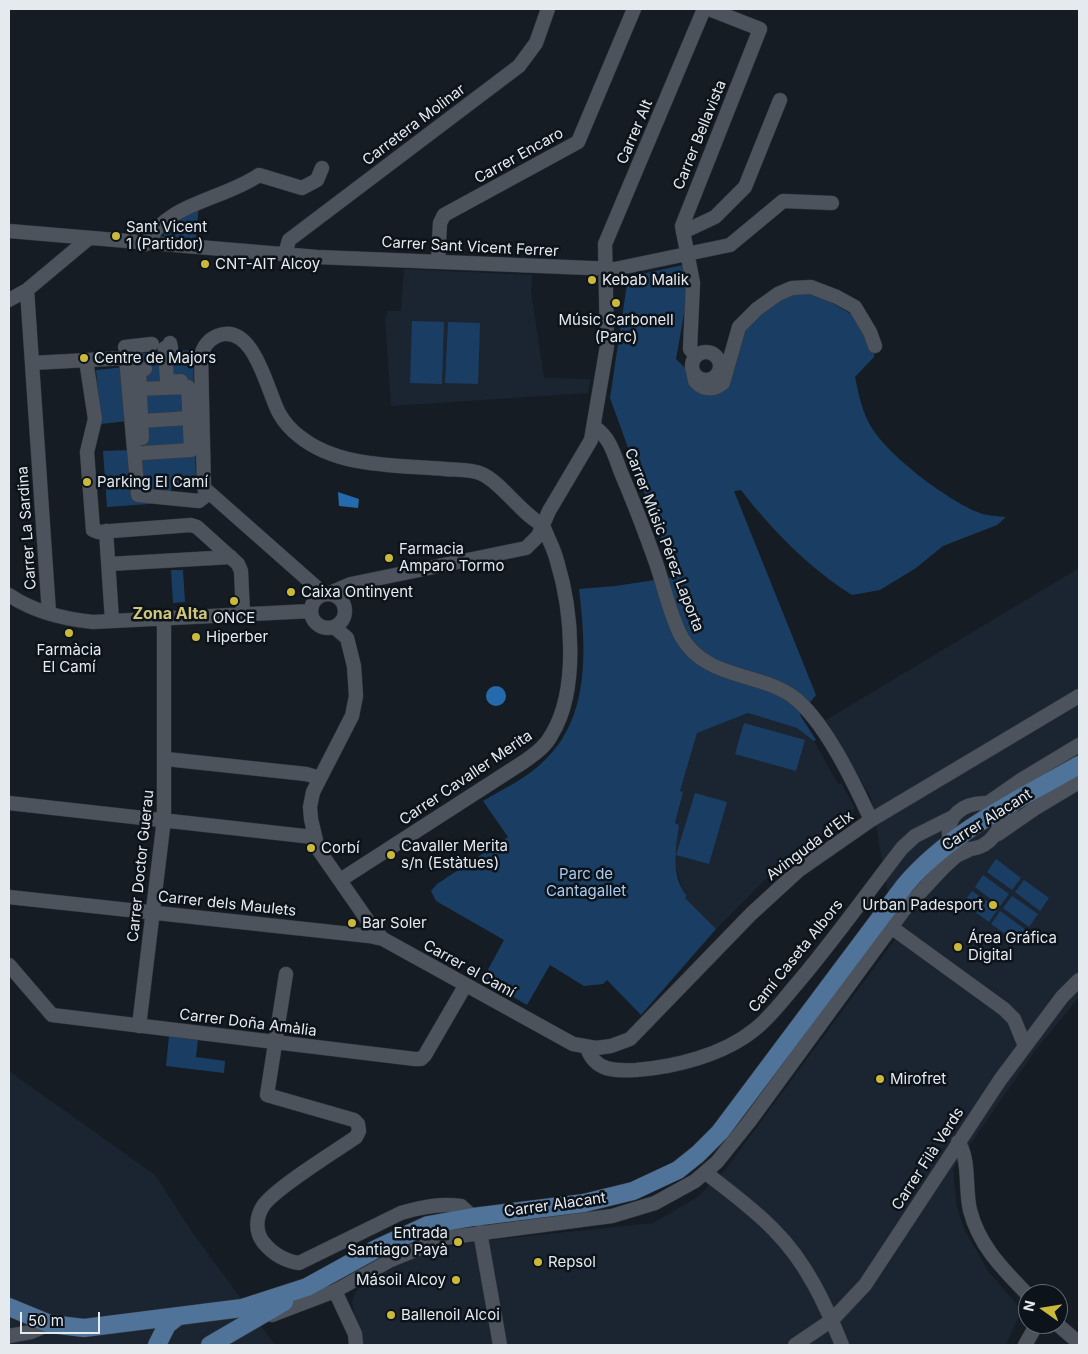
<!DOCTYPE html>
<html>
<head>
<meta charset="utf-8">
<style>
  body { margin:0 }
  #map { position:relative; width:1088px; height:1354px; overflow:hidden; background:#151c23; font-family:Inter,sans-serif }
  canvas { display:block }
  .frame { position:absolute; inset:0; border:10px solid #e5eaef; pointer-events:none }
  .north { position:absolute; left:1018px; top:1284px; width:50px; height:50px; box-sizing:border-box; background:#0d131a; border:1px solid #63696f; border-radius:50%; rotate:283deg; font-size:14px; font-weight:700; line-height:20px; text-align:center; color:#e5eaef }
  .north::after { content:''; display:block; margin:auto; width:18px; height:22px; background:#cbba39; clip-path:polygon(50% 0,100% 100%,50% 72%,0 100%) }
  .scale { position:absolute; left:20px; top:1312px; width:80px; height:22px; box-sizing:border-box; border:2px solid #e5eaef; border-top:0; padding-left:6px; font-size:15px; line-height:18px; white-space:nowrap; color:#e5eaef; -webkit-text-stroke:4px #0d131a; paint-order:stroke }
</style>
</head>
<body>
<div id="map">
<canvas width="1088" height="1354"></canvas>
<div class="frame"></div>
<div class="north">N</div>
<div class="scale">50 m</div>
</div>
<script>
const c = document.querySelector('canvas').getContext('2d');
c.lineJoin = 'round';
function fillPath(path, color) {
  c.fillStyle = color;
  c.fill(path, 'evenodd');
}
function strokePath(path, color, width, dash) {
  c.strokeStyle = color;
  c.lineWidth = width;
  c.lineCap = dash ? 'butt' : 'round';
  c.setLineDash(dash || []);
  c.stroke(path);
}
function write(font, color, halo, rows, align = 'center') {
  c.font = font + ' Inter,sans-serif';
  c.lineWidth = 5;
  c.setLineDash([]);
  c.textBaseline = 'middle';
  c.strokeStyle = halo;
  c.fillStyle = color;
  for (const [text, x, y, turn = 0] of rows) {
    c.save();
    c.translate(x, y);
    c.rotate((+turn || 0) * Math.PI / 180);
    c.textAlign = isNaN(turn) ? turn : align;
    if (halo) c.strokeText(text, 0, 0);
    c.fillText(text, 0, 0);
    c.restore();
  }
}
fillPath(new Path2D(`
  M404 269 532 275 531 291 544 378 590 379 588 393 391 406 385 317H387V311H401Z
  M1079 568V997L1035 1051 953 1169 957 1208 964 1229 988 1271 1018 1306 1019 1316 1006 1345H361L352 1302 355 1293 363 1284 404 1262 430 1252 472 1242 653 1223 696 1198 723 1173 896 938 871 798 826 720Z
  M748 713 797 728 814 741 838 784 841 783 854 806 853 813 776 869 716 929 685 898 687 896 682 889 674 860 679 825 675 823 682 793 680 791 697 733Z
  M9 1071 155 1175 192 1232 275 1345H9Z`), '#1b2532');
fillPath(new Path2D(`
  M199 204 196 239 164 236 163 226Z
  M683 265 687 297 676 359 701 384 710 386 720 379 732 338 787 292 815 293 858 318 875 346 874 357 855 377C858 391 861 407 868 421 881 451 949 502 980 513 987 516 998 516 1006 517L997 525 943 546 916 568 880 590 852 595C809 568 772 530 741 490L734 491 816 695 800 715 816 740 814 741 797 728 748 713 697 733 680 791 683 792 675 823 679 825C676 848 670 876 687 896L685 898 716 929 641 1015 607 980 603 984 584 986 550 965 527 1005 483 979 504 940 436 901 431 891 437 884 508 837 483 801C503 789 527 778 544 761 591 717 586 648 579 589L615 586 675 577 610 398 628 277Z
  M412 321 444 322 442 384 410 383Z
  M448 322 480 323 478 384 445 383Z
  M193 350 196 482 171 485V494L192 501 107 507 103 451 130 450V354Z
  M125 367 128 421 101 424 96 370Z
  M171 570H183L185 602 173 603Z
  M744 723 805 740 796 771 735 754Z
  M695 793 727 802 709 864 676 855Z
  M996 859 1021 878 1012 890 987 872Z
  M983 875 1009 894 1000 906 975 887Z
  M1024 880 1049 898 1040 911 1015 892Z
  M972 891 998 909 989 922 963 903Z
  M1012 896 1038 914 1029 927 1003 908Z
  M1000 911 1026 930 1017 942 991 924Z
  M169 1036 198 1039 196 1057 225 1061 224 1073 166 1066Z`), '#1a3e63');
fillPath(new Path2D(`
  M338 492 359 499 358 508 339 506Z
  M486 696a10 10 0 1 1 20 0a10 10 0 1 1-20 0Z`), '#266aae');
const minor = new Path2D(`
  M9 231 317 257 615 269 730 245 783 201 832 203
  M683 232 715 217 745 187 780 100
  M146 244C168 202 223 200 259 175L302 188 317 180 322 168
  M285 254 289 240 519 66 536 43 548 9
  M438 262 440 223 444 215 578 142 634 9
  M27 290 49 613
  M9 300 27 290 88 239
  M170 343 171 348H165L167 382 181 381
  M125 347 152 344
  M692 366a14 14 0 1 1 28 0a14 14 0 1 1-28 0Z
  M696 356 690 349 693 283 682 226 760 29 709 9
  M86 360 95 419 87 452 93 530 98 532 191 525 197 527 238 564 241 571 243 614
  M32 363 126 358 138 495 199 501 209 493
  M693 371 695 381C703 390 713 391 723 383L739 327 757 309 778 294 792 288 811 287 837 297 855 307 870 332 875 346
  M139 389 188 387 191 450 143 453
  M141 421 190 418
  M594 427C611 437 615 458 622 475 634 503 645 532 655 560 664 585 669 613 681 636 705 679 757 672 792 696 824 719 855 785 871 820
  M142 438 139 370 145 369
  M106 531 112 620
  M109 564 231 557
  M330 593 351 584 526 548 538 536 549 511 591 440 607 346 605 244 704 9
  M311 611a17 17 0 1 1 34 0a17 17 0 1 1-34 0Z
  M324 594 204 488 201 356C203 347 208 340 217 336 254 321 267 391 279 413 284 422 291 430 299 436 338 468 397 465 445 469 456 470 472 469 482 474 502 483 521 514 543 525
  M9 595C34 612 64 619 93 622L311 611
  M334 627 347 638 354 666 356 696 352 716 313 792 310 807 311 819 318 849 375 931 383 939 573 1044 596 1048 611 1046 630 1039 751 914 799 870 871 820 1079 696
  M166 759 306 774 320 778
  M9 803 313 837
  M988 803 1021 780 1079 745
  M1002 822 999 811 988 803C963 802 944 816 950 842L963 849C995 851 999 824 1015 803
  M998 834 1034 809 1079 782
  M341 882 345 877 525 761C536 753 546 746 552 734 579 689 572 610 557 561 554 548 547 537 543 525
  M9 897 369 936 383 939
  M891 927 1004 1009 1014 1019 1025 1046
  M9 965 52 1015 415 1059H421L425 1055 465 986
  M286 974 267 1095 354 1120 358 1124 359 1131 356 1137C336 1151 275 1188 263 1206 256 1217 255 1231 263 1242 272 1253 285 1261 299 1263L401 1213C421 1207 440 1203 461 1206L473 1217
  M139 1026 164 819V619
  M587 1048C595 1071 614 1071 636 1070 675 1067 723 1055 754 1030 772 1016 785 997 800 980 836 937 868 892 902 848L915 836 953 817
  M958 1142C970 1157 965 1191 970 1210 979 1246 1003 1269 1028 1295
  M706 1173C729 1191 754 1209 774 1230 806 1262 825 1303 842 1345
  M480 1232 500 1345
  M335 1291 355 1334 356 1345
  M272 1315 335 1291 391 1260 444 1238 612 1216 655 1203 695 1181 717 1162 749 1122 903 911 944 867 956 856 969 850
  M1057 1324 1079 1343
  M9 1336 31 1332 50 1324
  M795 1345 832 1320 865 1285 1000 1080 1062 997 1079 980
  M1025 1345 1037 1324`);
const major = new Path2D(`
  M9 1307 50 1324 84 1328 242 1308 307 1287 376 1249 428 1225 473 1217 584 1203 633 1191 678 1170 698 1154 720 1132 905 885C951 831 1018 800 1079 765
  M157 1345 167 1325 176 1318
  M210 1345 284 1302`);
strokePath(minor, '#35383e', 15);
strokePath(major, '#35383e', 19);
strokePath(minor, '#4c535c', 14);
strokePath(major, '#50739a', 18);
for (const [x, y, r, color] of [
  [116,236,5,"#cbba39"],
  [205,264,5,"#cbba39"],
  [592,280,5,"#cbba39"],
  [616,303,5,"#cbba39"],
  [84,358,5,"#cbba39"],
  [87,482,5,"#cbba39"],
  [389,558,5,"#cbba39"],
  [291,592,5,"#cbba39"],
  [234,601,5,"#cbba39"],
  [69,633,5,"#cbba39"],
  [196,637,5,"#cbba39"],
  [311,848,5,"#cbba39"],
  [391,855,5,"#cbba39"],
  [993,905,5,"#cbba39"],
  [352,923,5,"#cbba39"],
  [958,947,5,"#cbba39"],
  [880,1079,5,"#cbba39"],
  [458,1242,5,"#cbba39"],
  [538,1262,5,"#cbba39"],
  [456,1280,5,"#cbba39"],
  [391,1315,5,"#cbba39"]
]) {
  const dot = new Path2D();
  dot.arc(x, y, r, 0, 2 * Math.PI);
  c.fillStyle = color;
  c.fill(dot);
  strokePath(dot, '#0d131a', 2);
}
write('15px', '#e5eaef', '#0d131a', [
  ["Carretera Molinar",414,125,-37],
  ["Carrer Alt",635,132,-67],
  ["Carrer Bellavista",700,135,-68],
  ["Carrer Encaro",519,156,-29],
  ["Carrer Sant Vicent Ferrer",470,247,3],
  ["Carrer La Sardina",27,528,-94],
  ["Carrer Músic Pérez Laporta",664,540,69],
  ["Carrer Cavaller Merita",466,778,-34],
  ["Carrer Alacant",987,820,-32],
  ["Avinguda d'Elx",810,846,-37],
  ["Carrer Doctor Guerau",141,866,-84],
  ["Carrer dels Maulets",227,904,6],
  ["Camí Caseta Albors",796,956,-51],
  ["Carrer el Camí",469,969,29],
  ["Carrer Doña Amàlia",248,1023,7],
  ["Carrer Filà Verds",928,1159,-57],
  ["Carrer Alacant",555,1205,-8]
]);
write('15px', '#e5eaef', '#0d131a', [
  ["Sant Vicent",126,227],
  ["1 (Partidor)",126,244],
  ["CNT-AIT Alcoy",215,264],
  ["Kebab Malik",602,280],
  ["Músic Carbonell",616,320,"center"],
  ["(Parc)",616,337,"center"],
  ["Centre de Majors",94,358],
  ["Parking El Camí",97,482],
  ["Farmacia",399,549],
  ["Amparo Tormo",399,566],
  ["Caixa Ontinyent",301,592],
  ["ONCE",234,618,"center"],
  ["Hiperber",206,637],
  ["Farmàcia",69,650,"center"],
  ["El Camí",69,667,"center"],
  ["Cavaller Merita",401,846],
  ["s/n (Estàtues)",401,863],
  ["Corbí",321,848],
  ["Urban Padesport",983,905,"right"],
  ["Bar Soler",362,923],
  ["Área Gráfica",968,938],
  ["Digital",968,955],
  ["Mirofret",890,1079],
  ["Entrada",448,1233,"right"],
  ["Santiago Payà",448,1250,"right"],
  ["Repsol",548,1262],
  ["Másoil Alcoy",446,1280,"right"],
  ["Ballenoil Alcoi",401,1315]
], 'left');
write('15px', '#aacbef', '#0d131a', [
  ["Parc de",586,874],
  ["Cantagallet",586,891]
]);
write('bold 16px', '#d0c677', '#0d131a', [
  ["Zona Alta",170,614]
]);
</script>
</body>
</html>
